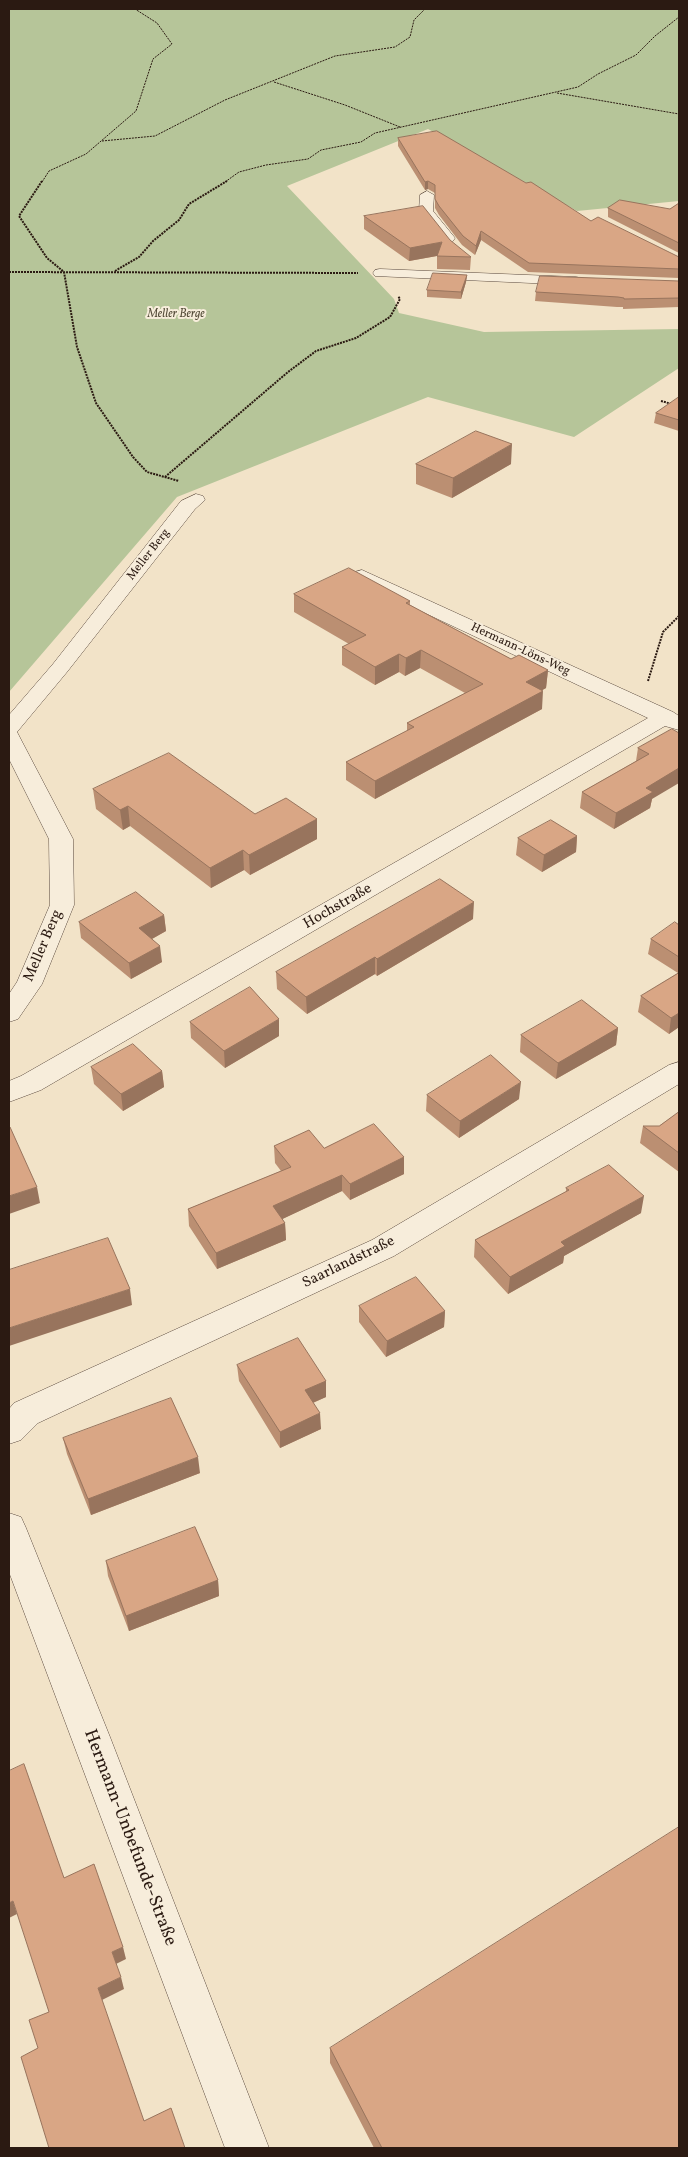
<!DOCTYPE html>
<html>
<head>
<meta charset="utf-8">
<style>
  body { margin:0 }
  #map { position:relative; width:688px; height:2157px; overflow:hidden; background:#f2e3c8; font-family:Vollkorn,serif }
  canvas { display:block }
  .frame { position:absolute; inset:0; border:10px solid #2b1a12; pointer-events:none }
</style>
</head>
<body>
<div id="map">
<canvas width="688" height="2157"></canvas>
<div class="frame"></div>
</div>
<script>
const c = document.querySelector('canvas').getContext('2d');
c.lineJoin = 'round';
function fillPath(path, color) {
  c.fillStyle = color;
  c.fill(path, 'evenodd');
}
function strokePath(path, color, width, dash) {
  c.strokeStyle = color;
  c.lineWidth = width;
  c.lineCap = dash ? 'butt' : 'round';
  c.setLineDash(dash || []);
  c.stroke(path);
}
function write(font, color, halo, rows, align = 'center') {
  c.font = font + ' Vollkorn,serif';
  c.lineWidth = 4;
  c.setLineDash([]);
  c.textBaseline = 'middle';
  c.strokeStyle = halo;
  c.fillStyle = color;
  for (const [text, x, y, turn = 0] of rows) {
    c.save();
    c.translate(x, y);
    c.rotate((+turn || 0) * Math.PI / 180);
    c.textAlign = isNaN(turn) ? turn : align;
    if (halo) c.strokeText(text, 0, 0);
    c.fillText(text, 0, 0);
    c.restore();
  }
}
fillPath(new Path2D(`
  M9 9H679V201L577 211 428 129 287 186 394 299 399 313 484 332 679 329V368L574 437 428 397 177 497 9 692Z`), '#b6c599');
const minor = new Path2D(`
  M427 191 434 195 433 211 455 238 453 241H443L419 211 420 195Z
  M380 269 576 277 581 278 583 281 581 284 576 285 375 276 373 273 375 270Z
  M196 494 203 496 205 500 195 509 67 672 17 732 73 839 74 905 42 984 18 1019 9 1022V994L17 982 50 905 49 839 9 759V715L53 664 181 501Z
  M362 570 673 712 679 716V730L665 726 41 1090 9 1102V1081L21 1076 648 718 355 580 352 576 355 572Z
  M679 1062V1084L394 1256 38 1423 21 1440 9 1444V1409L14 1403 372 1240 669 1065Z
  M9 1513 21 1517 26 1528 110 1737 269 2148H225L9 1572Z`);
strokePath(minor, '#5d4c40', 1);
strokePath(new Path2D(`
  M274 82 345 105 400 127
  M557 93 679 114
  M102 141 155 136 225 100 335 56 395 47 410 37 414 20 425 9
  M42 182 49 171 86 154 136 111 153 59 172 44 157 23 135 9
  M225 182 239 172 266 165 308 159 321 150 361 142 375 133 578 87 598 74 636 55 655 36 679 17`), '#2b1a12', 1, [2, 1]);
strokePath(new Path2D(`
  M42 181 19 216 47 258 64 272 77 347 96 403 133 457 147 472 179 481
  M115 271 139 257 153 241 179 220 189 204 227 181
  M9 272 358 273
  M661 401 679 406
  M165 477 288 372 316 351 356 338 390 317 400 299 398 296
  M648 681 663 632 679 616`), '#2b1a12', 2, [2, 1]);
fillPath(minor, '#f7eddb');
fillPath(new Path2D(`
  M398 138 591 221 679 257V278L528 272 481 240 475 255 462 245 439 215 435 208V193L428 189 425 190 398 146Z
  M679 203V253L608 217V208L670 209Z
  M364 216 471 257 470 270 437 269V256L409 261 364 229Z
  M467 275 466 282 461 299 427 297V290Z
  M679 281V307L623 309V307H617L535 301 536 292Z
  M679 397V431L654 423 656 413Z
  M416 464H511L452 498 416 484Z
  M294 594 410 601V605L511 659 548 670 546 688 542 690V709L375 799 346 780V762L407 731V723L465 693 420 668 405 676 399 672 375 685 342 665V647L349 644 294 612Z
  M672 729 652 799 650 808 614 829 580 808 582 792 636 761 638 748Z
  M93 789 255 814 317 819V839L250 875 244 870 211 888 130 826 123 830 96 809Z
  M577 836 576 852 542 872 516 855 518 838Z
  M164 915 166 931 152 939 162 962 131 979 81 938 79 922Z
  M473 919 377 976 375 974 307 1014 277 989 276 972Z
  M679 925V1027L669 1034 638 1012 641 996 678 973 648 954 651 939Z
  M190 1022 279 1036 225 1068 191 1038Z
  M618 1028 616 1045 556 1079 520 1052 521 1035Z
  M91 1067 162 1071 164 1087 123 1111 94 1084Z
  M427 1095 519 1099 459 1138 426 1111Z
  M679 1112V1172L640 1143 643 1126H659Z
  M274 1146 324 1148 404 1157V1174L350 1200 342 1191 282 1219 285 1223 286 1240 217 1269 189 1226 188 1209 281 1171 275 1163Z
  M566 1188 641 1213 564 1256 563 1263 508 1294 474 1257 475 1240 566 1192Z
  M359 1306 445 1311 444 1327 386 1357 359 1322Z
  M237 1365 326 1381V1397L313 1403 321 1429 280 1448 239 1381Z
  M63 1438 200 1473 91 1515 67 1454Z
  M106 1561 218 1580 219 1596 129 1631 108 1576Z
  M330 2048 679 2148H374L330 2063Z`), '#bb8f72');
fillPath(new Path2D(`
  M428 181V189L425 190V182Z
  M481 231V240L475 255 476 246Z
  M442 242V255L409 261 410 248Z
  M467 275 466 282 461 299V292Z
  M512 444 511 464 452 498 453 478Z
  M421 650 420 668 405 676 406 658Z
  M399 654V672L375 685V667Z
  M548 670 546 688 525 700 526 682Z
  M543 691 542 709 375 799V781Z
  M679 756V783L652 799 650 808 614 829 616 813 646 788Z
  M128 806 130 826 123 830 120 810Z
  M317 819V839L250 875 249 855Z
  M577 836 576 852 542 872 544 855Z
  M243 850 244 870 211 888 210 868Z
  M474 902 473 919 377 976V959Z
  M164 915 166 931 141 945 139 928Z
  M160 946 162 962 131 979 129 963Z
  M375 957V974L307 1014 306 997Z
  M679 1013V1027L669 1034 671 1018Z
  M279 1019V1036L225 1068 224 1051Z
  M618 1028 616 1045 556 1079 558 1063Z
  M162 1071 164 1087 123 1111 121 1094Z
  M521 1082 519 1099 459 1138 460 1121Z
  M404 1157V1174L350 1200V1184Z
  M342 1175V1191L274 1223 273 1206Z
  M37 1187 40 1203 9 1214V1196Z
  M644 1196 641 1213 564 1256 563 1263 508 1294 510 1277 561 1242Z
  M285 1223 286 1240 217 1269 216 1253Z
  M130 1289 132 1305 9 1346V1328Z
  M445 1311 444 1327 386 1357 387 1341Z
  M326 1381V1397L305 1406V1390Z
  M320 1413 321 1429 280 1448V1432Z
  M198 1457 200 1473 91 1515 88 1499Z
  M218 1580 219 1596 129 1631 126 1616Z
  M13 1901 17 1914 9 1918V1903Z
  M123 1947 126 1959 116 1964 112 1952Z
  M121 1977 124 1989 102 2000 98 1988Z`), '#98745d');
const building = new Path2D(`
  M437 131 526 183 531 182 591 221 598 217 679 257V269L529 263 481 231 476 246 463 236 439 206 435 199V185L428 181 425 182 398 138Z
  M620 200 670 209 679 203V243L608 208Z
  M423 206 450 240 471 257 437 256 442 242 410 248 364 216Z
  M433 273 467 275 461 292 427 290Z
  M540 276 679 281V298L624 299V298L618 297 536 292Z
  M679 397V420L656 413Z
  M476 431 512 444 453 478 416 464Z
  M349 568 410 601 406 603 511 659 519 655 548 670 526 682 543 691 375 781 346 762 414 727 407 723 483 684 421 650 406 658 399 654 375 667 342 647 366 635 294 594Z
  M672 729 679 733V756H678L679 757V768L646 788 653 792 616 813 582 792 649 754 638 748Z
  M169 753 255 814 286 798 317 819 249 855 243 850 210 868 128 806 120 810 93 789Z
  M551 820 577 836 544 855 518 838Z
  M440 879 474 902 377 959 375 957 306 997 276 972Z
  M136 892 164 915 139 928 160 946 129 963 79 922Z
  M675 922 679 925V957L651 939Z
  M679 973V1013L671 1018 641 996Z
  M250 987 279 1019 224 1051 190 1022Z
  M582 1000 618 1028 558 1063 521 1035Z
  M133 1044 162 1071 121 1094 91 1067Z
  M491 1055 521 1082 460 1121 427 1095Z
  M679 1112V1153L643 1126H659Z
  M374 1124 404 1157 350 1184 342 1175 273 1206 285 1223 216 1253 188 1209 291 1167 274 1146 309 1130 324 1148Z
  M9 1127H10L37 1187 9 1196Z
  M609 1165 644 1196 561 1242 565 1246 510 1277 475 1240 569 1190 566 1188Z
  M108 1238 130 1289 9 1328V1270Z
  M416 1277 445 1311 387 1341 359 1306Z
  M298 1338 326 1381 305 1390 320 1413 280 1432 237 1365Z
  M171 1398 198 1457 88 1499 63 1438Z
  M195 1527 218 1580 126 1616 106 1561Z
  M24 1764 64 1878 94 1864 123 1947 112 1952 121 1977 98 1988 144 2121 171 2108 185 2148H49L21 2057 38 2048 29 2020 49 2012 13 1901 9 1903V1771Z
  M679 1827V2148H382L330 2048Z`);
fillPath(building, '#d9a685');
strokePath(building, '#98745d', 1);
write('italic 12px', '#554d3a', '#f7eddb', [
  ["Meller Berge",176,315]
]);
write('12px', '#2b1a12', '#f7eddb', [
  ["Meller Berg",149,555,-52],
  ["Hermann-Löns-Weg",520,650,25]
]);
write('15px', '#2b1a12', '#f7eddb', [
  ["Hochstraße",338,907,-30],
  ["Meller Berg",44,946,-67],
  ["Saarlandstraße",349,1263,-26]
]);
write('18px', '#2b1a12', '#f7eddb', [
  ["Hermann-Unbefunde-Straße",129,1838,69]
]);
</script>
</body>
</html>
